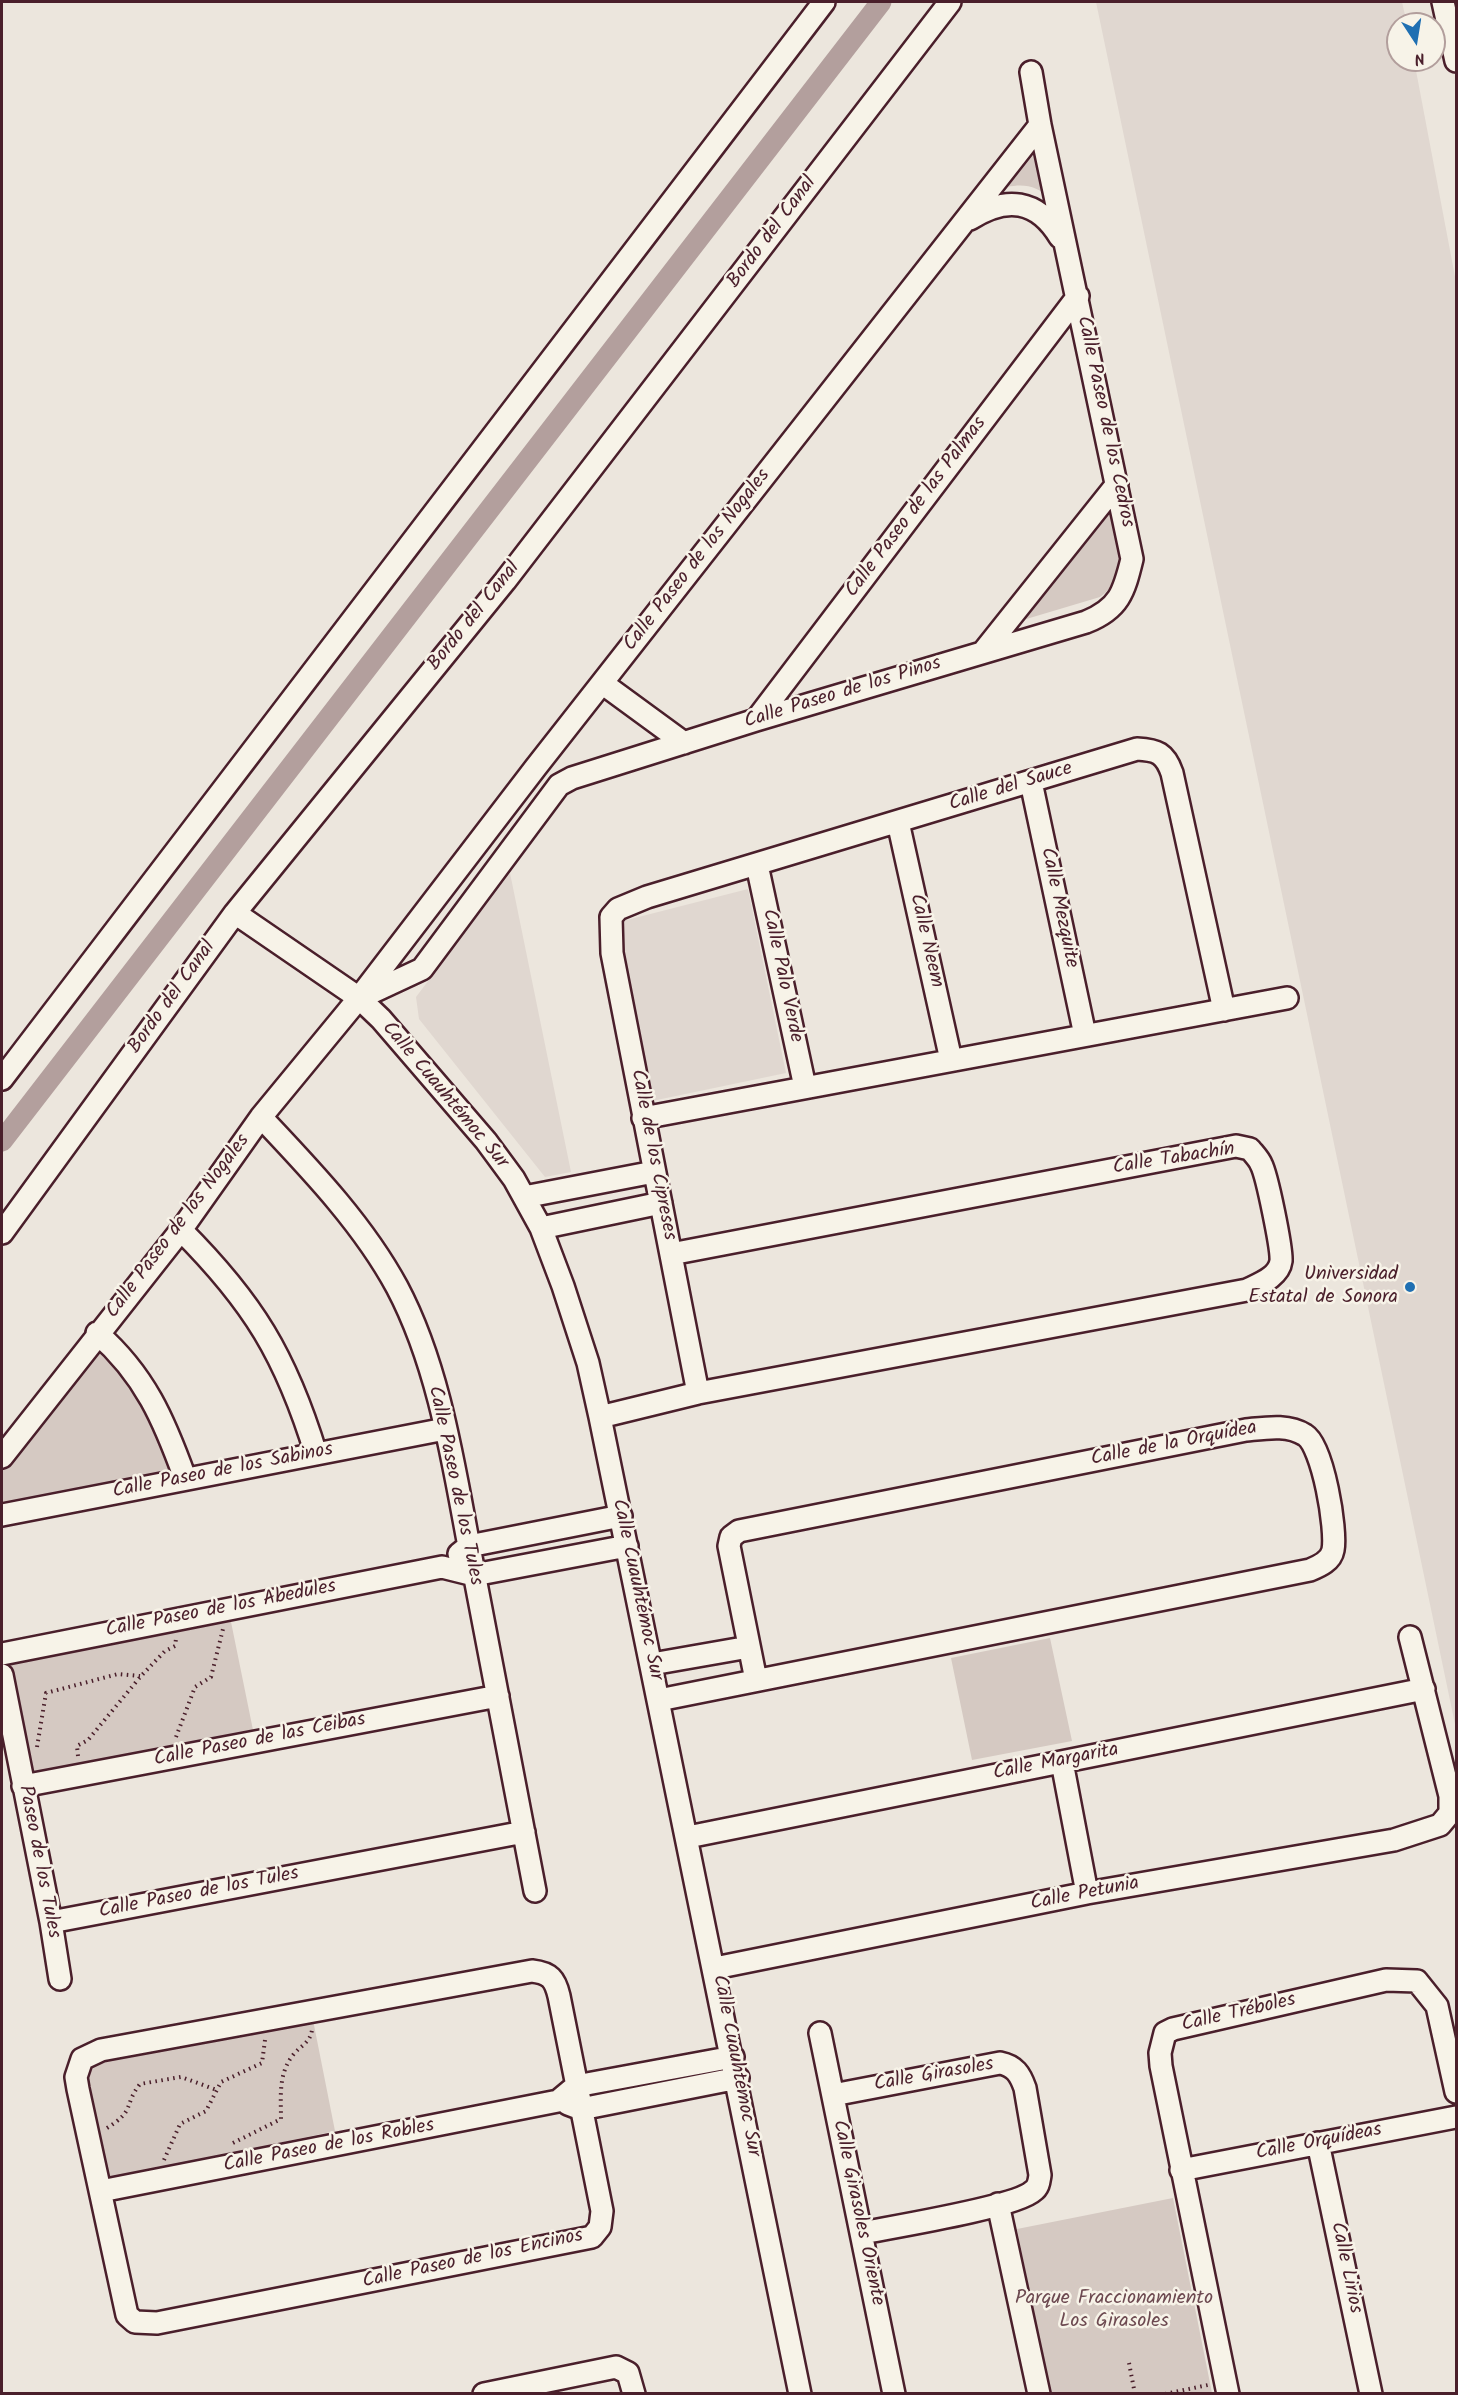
<!DOCTYPE html>
<html>
<head>
<meta charset="utf-8">
<style>
  body { margin:0 }
  #map { position:relative; width:1458px; height:2395px; overflow:hidden; background:#ece6dd; font-family:Kalam,sans-serif }
  canvas { display:block }
  .frame { position:absolute; inset:0; border:3px solid #4a1f2b; pointer-events:none }
  .north { position:absolute; left:1386px; top:12px; width:60px; height:60px; box-sizing:border-box; background:#f7f3e8; border:2px solid #b29e9c; border-radius:50%; rotate:168deg; font-size:16px; font-weight:700; line-height:24px; text-align:center; color:#4a1f2b }
  .north::after { content:''; display:block; margin:auto; width:21px; height:27px; background:#1f6fb2; clip-path:polygon(50% 0,100% 100%,50% 72%,0 100%) }
</style>
</head>
<body>
<div id="map">
<canvas width="1458" height="2395"></canvas>
<div class="frame"></div>
<div class="north">N</div>
</div>
<script>
const c = document.querySelector('canvas').getContext('2d');
c.lineJoin = 'round';
function fillPath(path, color) {
  c.fillStyle = color;
  c.fill(path, 'evenodd');
}
function strokePath(path, color, width, dash) {
  c.strokeStyle = color;
  c.lineWidth = width;
  c.lineCap = dash ? 'butt' : 'round';
  c.setLineDash(dash || []);
  c.stroke(path);
}
function write(font, color, halo, rows, align = 'center') {
  c.font = font + ' Kalam,sans-serif';
  c.lineWidth = 5;
  c.setLineDash([]);
  c.textBaseline = 'middle';
  c.strokeStyle = halo;
  c.fillStyle = color;
  for (const [text, x, y, turn = 0] of rows) {
    c.save();
    c.translate(x, y);
    c.rotate((+turn || 0) * Math.PI / 180);
    c.textAlign = isNaN(turn) ? turn : align;
    if (halo) c.strokeText(text, 0, 0);
    c.fillText(text, 0, 0);
    c.restore();
  }
}
fillPath(new Path2D(`
  M1096 2H1402L1407 24H1398V60H1414L1456 282V1729Z
  M510 873 571 1172 545 1177 419 1019 416 997Z
  M748 889 786 1073 652 1101 619 922Z`), '#e0d7d0');
fillPath(new Path2D(`
  M1035 153 1039 154 1051 198C1037 187 1026 183 1007 187Z
  M1111 509C1118 540 1130 576 1100 597L1023 620Z
  M91 1332 133 1372 176 1481 2 1514V1449Z
  M230 1617 253 1730 21 1778 2 1663Z
  M1050 1638 1072 1741 972 1760 951 1658Z
  M313 2020 335 2131 106 2180 81 2066Z
  M1173 2198 1212 2393H1050L1017 2229Z`), '#d5c9c2');
strokePath(new Path2D(`
  M2 1141 881 2`), '#b39f9d', 21);
const minor = new Path2D(`
  M1443 2 1456 61
  M970 219C1006 196 1037 199 1060 237
  M983 652 1117 484
  M602 683 684 743
  M756 720 1078 296
  M1031 782 1085 1035
  M898 822 951 1060
  M757 865 805 1087
  M235 913 359 998 381 1019 486 1141 514 1179 541 1228 563 1286 588 1363 600 1417 800 2394
  M362 997 422 969 559 785 572 778 756 720 1086 622C1119 609 1124 592 1132 559L1040 125 1031 72
  M2 1079 824 2
  M261 1117C310 1169 363 1224 397 1287 440 1368 454 1468 471 1557 492 1669 514 1780 535 1891
  M643 1118 1287 998
  M524 1197 654 1172
  M541 1228 661 1203
  M181 1230C253 1302 286 1356 316 1454
  M2 1233 235 913 505 581 950 2
  M97 1333C145 1375 164 1420 185 1478
  M698 1393 612 953 611 917 618 909 647 897 1137 749C1157 750 1165 753 1172 773L1224 1010
  M600 1417 698 1393 1247 1290C1259 1284 1279 1277 1281 1261 1282 1249 1267 1175 1261 1164 1259 1159 1254 1154 1250 1149L1236 1146 671 1254
  M2 1457 181 1230 261 1117 359 998 536 767 1040 125
  M2 1515 445 1429
  M459 1554 469 1546 621 1516
  M2 1654 442 1567 474 1575 627 1546
  M652 1664 749 1647
  M2 1675 51 1922 60 1979
  M659 1700 1310 1570C1320 1566 1331 1561 1333 1550 1337 1530 1323 1446 1305 1435 1288 1424 1266 1428 1246 1430L739 1531 731 1537 729 1546 756 1680
  M1062 1762 1087 1893
  M23 1786 498 1696
  M688 1837 1424 1689
  M51 1922 524 1832
  M715 1968 1087 1893 1394 1840 1440 1825 1450 1813V1796L1410 1637
  M532 1971C550 1973 555 1979 559 1996L602 2211 600 2227 592 2237 157 2323 135 2322 127 2315 78 2089 76 2077 82 2059 101 2050Z
  M820 2033 894 2394
  M833 2095 1000 2063C1015 2066 1020 2074 1025 2088L1040 2175C1039 2181 1039 2187 1033 2191 1016 2207 892 2227 862 2233
  M568 2104 581 2109 738 2078
  M1318 2143 1371 2394
  M1181 2170 1456 2117
  M101 2191 558 2101 576 2086 733 2057
  M998 2204 1039 2394
  M484 2394 616 2367 628 2373 634 2394
  M1228 2394 1161 2066 1160 2053 1165 2033 1173 2029 1386 1980 1417 1981 1437 2006 1456 2092`);
strokePath(minor, '#4a1f2b', 26);
strokePath(new Path2D(`
  M176 1737 195 1687 211 1677 223 1629
  M37 1747 46 1693 118 1674 140 1676
  M78 1756 77 1746 88 1740 141 1676 165 1651 175 1646 176 1639
  M107 2128C136 2110 123 2106 140 2084L181 2077 217 2090
  M233 2143 281 2119C281 2097 278 2074 293 2055 301 2045 310 2043 312 2030
  M164 2160 180 2124 206 2111 221 2082 262 2063 265 2040
  M1129 2363 1135 2394
  M1165 2394 1208 2385`), '#4a1f2b', 4, [1.5, 4.5]);
strokePath(minor, '#f7f3e8', 21);
for (const [x, y, r, color] of [
  [1410,1287,6,"#1f6fb2"]
]) {
  const dot = new Path2D();
  dot.arc(x, y, r, 0, 2 * Math.PI);
  c.fillStyle = color;
  c.fill(dot);
  strokePath(dot, '#f7f3e8', 2);
}
write('20px', '#4a1f2b', '#f7f3e8', [
  ["Bordo del Canal",773,233,-53],
  ["Calle Paseo de los Cedros",1104,422,78],
  ["Calle Paseo de las Palmas",917,508,-53],
  ["Calle Paseo de los Nogales",698,561,-52],
  ["Bordo del Canal",475,617,-51],
  ["Calle Paseo de los Pinos",843,694,-17],
  ["Calle del Sauce",1011,788,-17],
  ["Calle Mezquite",1058,908,78],
  ["Calle Neem",925,941,77],
  ["Calle Palo Verde",781,976,78],
  ["Bordo del Canal",173,998,-54],
  ["Calle Cuauhtémoc Sur",444,1096,50],
  ["Calle de los Cipreses",652,1155,79],
  ["Calle Tabachín",1174,1160,-9],
  ["Calle Paseo de los Nogales",179,1227,-53],
  ["Calle de la Orquídea",1174,1445,-11],
  ["Calle Paseo de los Sabinos",223,1472,-11],
  ["Calle Paseo de los Tules",454,1486,78],
  ["Calle Cuauhtémoc Sur",636,1590,78],
  ["Calle Paseo de los Abedules",221,1610,-11],
  ["Calle Paseo de las Ceibas",260,1741,-11],
  ["Calle Margarita",1056,1763,-11],
  ["Paseo de los Tules",38,1862,79],
  ["Calle Paseo de los Tules",199,1894,-11],
  ["Calle Petunia",1085,1895,-11],
  ["Calle Tréboles",1239,2014,-13],
  ["Calle Cuauhtémoc Sur",735,2066,79],
  ["Calle Girasoles",934,2076,-10],
  ["Calle Orquídeas",1319,2143,-11],
  ["Calle Paseo de los Robles",329,2147,-11],
  ["Calle Girasoles Oriente",857,2213,78],
  ["Calle Paseo de los Encinos",473,2260,-12],
  ["Calle Lirios",1345,2268,78]
]);
write('20px', '#4a1f2b', '#f7f3e8', [
  ["Universidad",1398,1276],
  ["Estatal de Sonora",1398,1299]
], 'right');
write('20px', '#6d4a51', '#f7f3e8', [
  ["Parque Fraccionamiento",1114,2300],
  ["Los Girasoles",1114,2323]
]);
</script>
</body>
</html>
